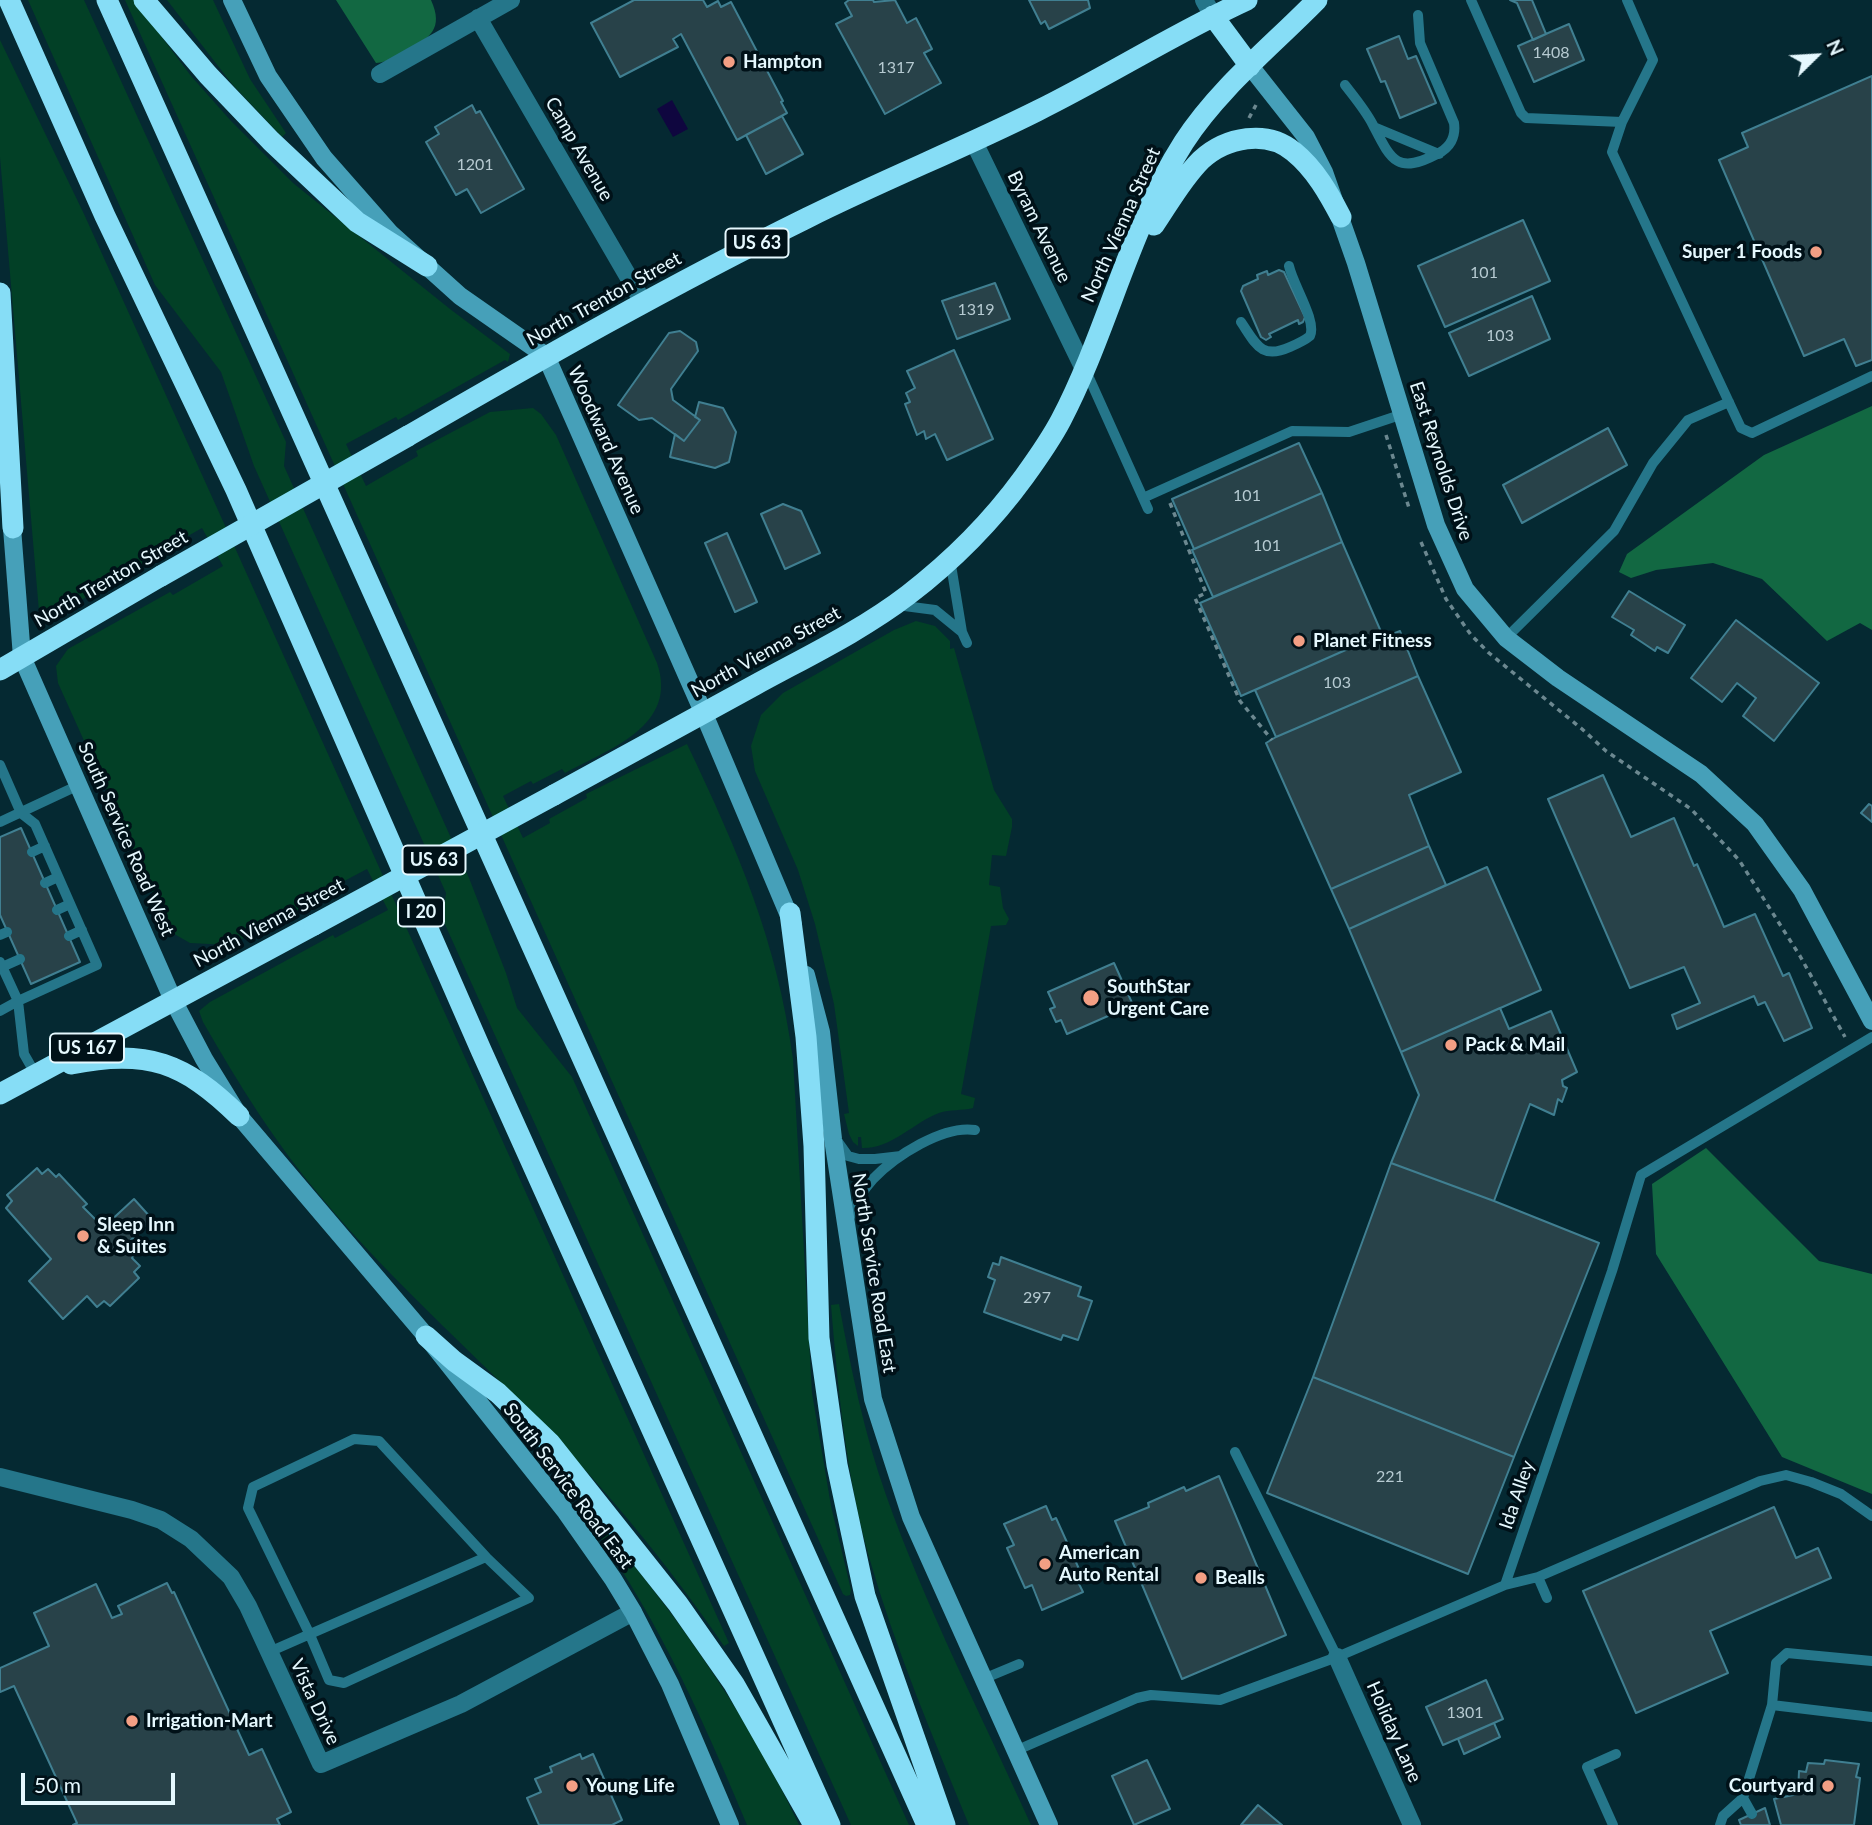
<!DOCTYPE html>
<html>
<head>
<meta charset="utf-8">
<style>
  body { margin:0 }
  #map { position:relative; width:1872px; height:1825px; overflow:hidden; background:#052932; font-family:Lato,sans-serif }
  canvas { display:block }
  .north { position:absolute; left:1781px; top:21px; width:70px; height:70px; -webkit-text-stroke:5px #001118; paint-order:stroke; rotate:66deg; font-size:19px; font-weight:700; line-height:28px; text-align:center; color:#e5f8fe }
  .north::after { content:''; display:block; margin:auto; width:24px; height:32px; background:#e5f8fe; clip-path:polygon(50% 0,100% 100%,50% 72%,0 100%) }
  .scale { position:absolute; left:21px; top:1773px; width:154px; height:32px; box-sizing:border-box; border:4px solid #e5f8fe; border-top:0; padding-left:9px; font-size:21px; line-height:24px; white-space:nowrap; color:#e5f8fe; -webkit-text-stroke:5px #001118; paint-order:stroke }
</style>
</head>
<body>
<div id="map">
<canvas width="1872" height="1825"></canvas>
<div class="north">N</div>
<div class="scale">50 m</div>
</div>
<script>
const c = document.querySelector('canvas').getContext('2d');
c.lineJoin = 'round';
function fillPath(path, color) {
  c.fillStyle = color;
  c.fill(path, 'evenodd');
}
function strokePath(path, color, width, dash) {
  c.strokeStyle = color;
  c.lineWidth = width;
  c.lineCap = dash ? 'butt' : 'round';
  c.setLineDash(dash || []);
  c.stroke(path);
}
function write(font, color, halo, rows, align = 'center') {
  c.font = font + ' Lato,sans-serif';
  c.lineWidth = 7;
  c.setLineDash([]);
  c.textBaseline = 'middle';
  c.strokeStyle = halo;
  c.fillStyle = color;
  for (const [text, x, y, turn = 0] of rows) {
    c.save();
    c.translate(x, y);
    c.rotate((+turn || 0) * Math.PI / 180);
    c.textAlign = isNaN(turn) ? turn : align;
    if (halo) c.strokeText(text, 0, 0);
    c.fillText(text, 0, 0);
    c.restore();
  }
}
fillPath(new Path2D(`
  M28 0H84L286 442 284 466 469 878 506 973 517 1008 572 1077 909 1825H851L443 920 446 893 254 466 221 372 155 285Z
  M125 0H134L191 76 231 121 293 183 450 309 510 354 508 362 505 360 398 420 396 417 346 444 366 486 418 456 416 451 490 412 533 408 541 414 556 435 657 663C679 726 609 749 565 773L562 769 533 784 531 781 503 796 523 838 550 823 549 819 587 798 586 794 687 744C738 851 777 940 793 1059L812 1393 831 1506 851 1590 850 1595 846 1596 843 1594Z
  M167 0H213L250 79 286 133 282 137 232 84Z
  M0 40 84 214 222 519 729 1643 724 1646C676 1576 623 1510 565 1448 486 1363 396 1287 321 1197 275 1143 238 1083 203 1022L199 1011 210 1002 333 935 335 938 388 910 367 869 314 897 316 901 230 945 190 943 176 935 168 927 58 683 56 666 68 649 170 592 173 595 223 566 202 528 151 557 152 560 44 621 45 624 40 623 0 157Z
  M916 621 935 626 950 641V649L954 648 994 790 1012 819V827L1006 856 992 855 989 885 1000 887 1003 908 1009 919 1006 925 991 926 961 1094 975 1098 973 1108C962 1111 950 1109 939 1113 913 1123 891 1149 862 1148L861 1137H858V1146L853 1142 849 1134 844 1114 849 1113 834 1004 815 924 798 870 755 771 751 746 761 715 783 693 894 630Z
  M839 1304C851 1369 864 1433 886 1495 926 1608 982 1716 1031 1825H969C933 1737 895 1648 869 1557 846 1475 838 1389 831 1305Z
  M580 1502C665 1597 745 1709 799 1825H747C700 1712 651 1602 576 1505Z`), '#024026');
fillPath(new Path2D(`
  M336 0H431C444 29 430 38 406 51 396 57 388 62 376 63Z
  M1872 406V630L1860 623 1827 641 1762 579 1713 563 1656 570 1631 578 1619 572 1627 554 1764 455Z
  M1706 1148 1819 1261 1872 1274V1494L1782 1457 1656 1254 1652 1184Z`), '#126842');
fillPath(new Path2D(`
  M672 100 688 129 673 137 657 109Z`), '#0f063f');
const building = new Path2D(`
  M634 0H703L707 7 718 1 721 7 731 2 783 101 781 102 787 113 737 140 681 34 673 39 678 47 620 77 591 23Z
  M849 0H873L874 2 895 0 907 23 916 18 932 49 924 53 941 83 885 114 836 24 852 16 845 3Z
  M1029 0H1088L1090 8 1049 29 1045 21 1041 24Z
  M1510 0H1532L1546 34 1533 40 1517 3Z
  M1569 24 1584 60 1534 82 1518 46Z
  M1399 36 1408 59 1416 56 1436 103 1400 118 1385 81 1381 82 1367 49Z
  M1872 76V360L1856 366 1844 339 1804 356 1719 160 1748 147 1742 133Z
  M472 105 476 113 480 111 524 189 481 213 467 189 456 195 426 142 439 134 435 127Z
  M782 116 803 154 766 174 746 135Z
  M1523 220 1550 281 1445 327 1418 266Z
  M1279 270 1284 272 1305 317 1303 322 1299 324 1298 320 1269 334 1271 337 1266 340 1261 337 1241 291 1243 286 1258 279 1257 275 1267 271 1268 275Z
  M995 283 1010 319 957 339 942 301Z
  M1532 296 1550 339 1469 376 1449 333Z
  M680 331 696 342 698 351 671 389 673 400 700 420 684 441 652 418 639 420 618 405 669 333Z
  M954 350 993 439 947 460 935 434 926 439 924 431 917 435 905 404 910 402 906 393 915 388 907 371Z
  M699 402 723 408 736 432 729 462 715 468 670 457 675 434 684 441 700 420 695 417Z
  M1608 428 1627 465 1522 523 1503 485Z
  M1299 443 1322 493 1194 549 1172 499Z
  M1322 493 1342 542 1213 597 1192 550Z
  M783 504 801 511 820 553 785 569 761 514Z
  M727 533 757 602 735 612 705 543Z
  M1342 542 1382 634 1241 696 1200 603Z
  M1629 591 1685 625 1668 653 1657 647 1655 651 1631 635 1634 630 1612 617Z
  M1736 620 1819 683 1774 741 1743 716 1756 698 1737 683 1722 702 1691 678Z
  M1400 631 1418 676 1276 737 1255 690 1382 634 1385 637Z
  M1418 676 1461 772 1409 795 1429 846 1331 889 1266 743 1276 737Z
  M1603 775 1631 837 1674 818 1694 866 1697 864 1724 927 1755 914 1783 976 1789 973 1812 1028 1784 1041 1765 1002 1758 1005 1754 996 1677 1029 1672 1015 1700 1003 1684 967 1630 988 1548 799Z
  M1869 804 1872 806V822L1861 813Z
  M21 828 80 962 31 984 0 915V837Z
  M1429 846 1446 885 1349 929 1331 889Z
  M1487 867 1541 990 1401 1052 1349 929Z
  M1114 963 1133 1005 1067 1034 1061 1020 1056 1022 1050 1009 1055 1007 1048 992Z
  M1500 1008 1509 1029 1551 1011 1577 1072 1562 1080 1563 1086 1567 1088 1562 1102 1558 1099 1554 1115 1530 1104 1494 1201 1391 1163 1419 1095 1401 1052Z
  M1391 1163 1494 1201 1599 1243 1514 1457 1313 1377Z
  M37 1168 42 1174 48 1169 56 1177 59 1174 87 1204 83 1207 96 1220 98 1217 106 1225 134 1199 152 1219 125 1246 134 1255 132 1258 140 1266 134 1272 139 1278 110 1306 104 1301 97 1307 87 1296 63 1319 29 1281 51 1259 6 1208 12 1201 7 1195Z
  M1001 1257 1081 1287 1078 1296 1092 1301 1078 1340 1063 1335 1061 1340 984 1312 995 1280 988 1277 993 1263 999 1265Z
  M1313 1377 1514 1457 1468 1574 1267 1493Z
  M1219 1476 1286 1635 1182 1679 1115 1521 1149 1507 1148 1503 1184 1487 1186 1491Z
  M1046 1506 1052 1520 1056 1518 1084 1580 1078 1582 1083 1592 1042 1610 1032 1585 1025 1588 1007 1548 1014 1545 1004 1524Z
  M1774 1507 1796 1558 1818 1548 1831 1578 1710 1631 1728 1673 1636 1713 1583 1591Z
  M167 1583 172 1593 174 1592 249 1755 262 1749 291 1812 277 1819 280 1825H73L77 1823 14 1686 0 1692V1668L49 1646 34 1613 96 1584 112 1618 122 1614 118 1606Z
  M1486 1680 1503 1719 1443 1745 1426 1707Z
  M1494 1723 1500 1737 1464 1754 1458 1739Z
  M580 1754 582 1759 593 1754 622 1820 612 1825H539L527 1798 541 1792 535 1779 552 1772 550 1767Z
  M1147 1760 1170 1809 1134 1825 1112 1776Z
  M1825 1760 1859 1764 1856 1777 1860 1778 1854 1825H1781L1774 1799 1798 1794 1799 1771 1806 1772 1808 1763 1824 1764Z
  M1258 1805 1282 1825H1241Z
  M1765 1808 1770 1825H1741L1739 1820Z`);
fillPath(building, '#284249');
strokePath(building, '#407f91', 2);
strokePath(new Path2D(`
  M1249 118 1256 105
  M1386 435 1410 511
  M1170 503 1206 593 1195 598 1240 701 1272 740
  M1421 542 1446 599 1471 635 1489 653 1582 729 1606 751 1691 809 1739 860 1800 956 1845 1037`), '#6c8890', 3.5, [5, 5]);
strokePath(new Path2D(`
  M1471 0 1521 113 1526 118 1622 122
  M1627 0 1653 60 1622 122 1612 152 1741 428 1752 433 1872 376
  M1345 85C1355 98 1366 111 1373 125 1391 160 1397 175 1437 154 1450 148 1456 137 1454 123L1420 43 1418 15
  M1374 127 1439 154
  M1241 322C1256 344 1261 360 1290 347 1297 344 1304 341 1310 336 1317 321 1293 285 1289 266
  M1086 371 1148 509
  M1143 498 1292 431 1349 432 1403 414
  M950 559 962 632 967 643
  M897 605 935 610 962 632
  M1506 638 1614 531 1653 463 1688 420 1729 402
  M0 765 21 813 35 824 97 965 18 1001 0 962
  M0 822 79 785
  M32 852 45 846
  M45 883 58 877
  M57 910 70 904
  M0 935 7 932
  M69 936 82 930
  M2 967 20 959
  M0 1011 18 1001 24 1054 36 1075
  M838 1142 848 1156 859 1159H875L901 1156
  M848 1221C854 1206 862 1191 873 1179 895 1156 943 1125 975 1130
  M1235 1452 1337 1657
  M1538 1577 1547 1598
  M1505 1585 1538 1577 1760 1481 1786 1475 1811 1482 1841 1494 1872 1516
  M269 1652 486 1557 529 1598 344 1683 329 1680 310 1635 248 1508 253 1487 354 1439 379 1441 486 1557
  M983 1679 1019 1664
  M1772 1705 1776 1663 1787 1653 1872 1661
  M1015 1751 1137 1698 1151 1695 1220 1700 1337 1657 1505 1585 1612 1271 1641 1175 1872 1037
  M1743 1798 1752 1814
  M1613 1825 1587 1767 1616 1754
  M1720 1825 1723 1816 1743 1798 1772 1705 1872 1717`), '#25768a', 10);
strokePath(new Path2D(`
  M1204 0 1213 16
  M478 18 643 302
  M380 74 511 0
  M974 142 1084 369
  M0 1477 132 1510 161 1520 191 1539 231 1577 248 1606 321 1764 461 1704 633 1612
  M1337 1657 1412 1825`), '#25768a', 18);
strokePath(new Path2D(`
  M232 0 268 76 324 158 390 233 460 296 546 356 704 714 793 925
  M1250 66 1306 137 1324 172 1356 263 1436 525 1465 589 1506 638 1558 678 1701 774 1755 824 1802 890 1872 1021
  M11 515 22 657 173 1000 204 1059 239 1116 426 1336 566 1512 613 1579 633 1612 670 1684 730 1825
  M806 975 821 1032 833 1139 873 1399 911 1517 1049 1825`), '#46a0b9', 18);
strokePath(new Path2D(`
  M9 0 105 216 236 490 481 1050 830 1825
  M107 0 927 1825
  M144 0 208 75 271 141 357 222 427 266
  M1213 16 1250 66
  M1154 225C1169 203 1182 179 1201 160 1226 137 1267 129 1294 152 1315 169 1329 194 1341 217
  M0 293 13 528
  M408 436C539 360 671 285 807 218 883 180 961 149 1037 111 1108 76 1175 33 1247 0
  M0 670 161 576
  M554 795C621 759 688 722 755 685 806 657 861 631 908 595 951 562 992 521 1024 477 1037 459 1051 439 1061 420 1108 330 1129 228 1184 142 1219 88 1272 46 1317 0
  M790 913 806 1037 814 1146 819 1338 837 1465 865 1596 945 1825
  M71 1064C147 1048 185 1063 239 1116
  M0 1094 314 925
  M426 1336 454 1361 498 1393 550 1443 678 1604 734 1684 814 1825`), '#86ddf6', 21);
strokePath(new Path2D(`
  M161 576 408 436
  M314 925 554 795`), '#86ddf6', 21);
for (const [x, y, r, color] of [
  [729,62,7,"#f39f84"],
  [1816,252,7,"#f39f84"],
  [1299,641,7,"#f39f84"],
  [1091,998,9,"#f39f84"],
  [1451,1045,7,"#f39f84"],
  [83,1236,7,"#f39f84"],
  [1045,1564,7,"#f39f84"],
  [1201,1578,7,"#f39f84"],
  [132,1721,7,"#f39f84"],
  [572,1786,7,"#f39f84"],
  [1828,1786,7,"#f39f84"]
]) {
  const dot = new Path2D();
  dot.arc(x, y, r, 0, 2 * Math.PI);
  c.fillStyle = color;
  c.fill(dot);
  strokePath(dot, '#001118', 2.5);
}
write('16px', '#b6cad1', null, [
  ["1408",1551,53],
  ["1317",896,68],
  ["1201",475,165],
  ["101",1484,273],
  ["1319",976,310],
  ["103",1500,336],
  ["101",1247,496],
  ["101",1267,546],
  ["103",1337,683],
  ["297",1037,1298],
  ["221",1390,1477],
  ["1301",1465,1713]
]);
for (const [x, y, w] of [
  [757,243,63],
  [434,860,63],
  [421,912,46],
  [87,1048,74]
]) {
  const box = new Path2D();
  box.roundRect(x - w / 2, y - 14.5, w, 29, 5);
  c.fillStyle = '#001118';
  c.fill(box);
  strokePath(box, '#e5f8fe', 2);
}
write('bold 18px', '#e5f8fe', null, [
  ["US 63",757,243],
  ["US 63",434,860],
  ["I 20",421,912],
  ["US 167",87,1048]
]);
write('bold 19px', '#e5f8fe', '#001118', [
  ["Hampton",743,62],
  ["Super 1 Foods",1802,252,"right"],
  ["Planet Fitness",1313,641],
  ["SouthStar",1107,987],
  ["Urgent Care",1107,1009],
  ["Pack & Mail",1465,1045],
  ["Sleep Inn",97,1225],
  ["& Suites",97,1247],
  ["American",1059,1553],
  ["Auto Rental",1059,1575],
  ["Bealls",1215,1578],
  ["Irrigation-Mart",146,1721],
  ["Young Life",586,1786],
  ["Courtyard",1814,1786,"right"]
], 'left');
write('19px', '#e5f8fe', '#001118', [
  ["Camp Avenue",579,149,60],
  ["North Vienna Street",1121,225,-66],
  ["Byram Avenue",1039,227,64],
  ["North Trenton Street",604,299,-29],
  ["Woodward Avenue",606,440,66],
  ["East Reynolds Drive",1441,461,72],
  ["North Trenton Street",111,579,-30],
  ["North Vienna Street",766,652,-29],
  ["South Service Road West",126,839,66],
  ["North Vienna Street",269,923,-28],
  ["North Service Road East",874,1273,81],
  ["South Service Road East",568,1486,53],
  ["Ida Alley",1517,1495,-71],
  ["Vista Drive",315,1702,65],
  ["Holiday Lane",1394,1732,66]
]);
</script>
</body>
</html>
